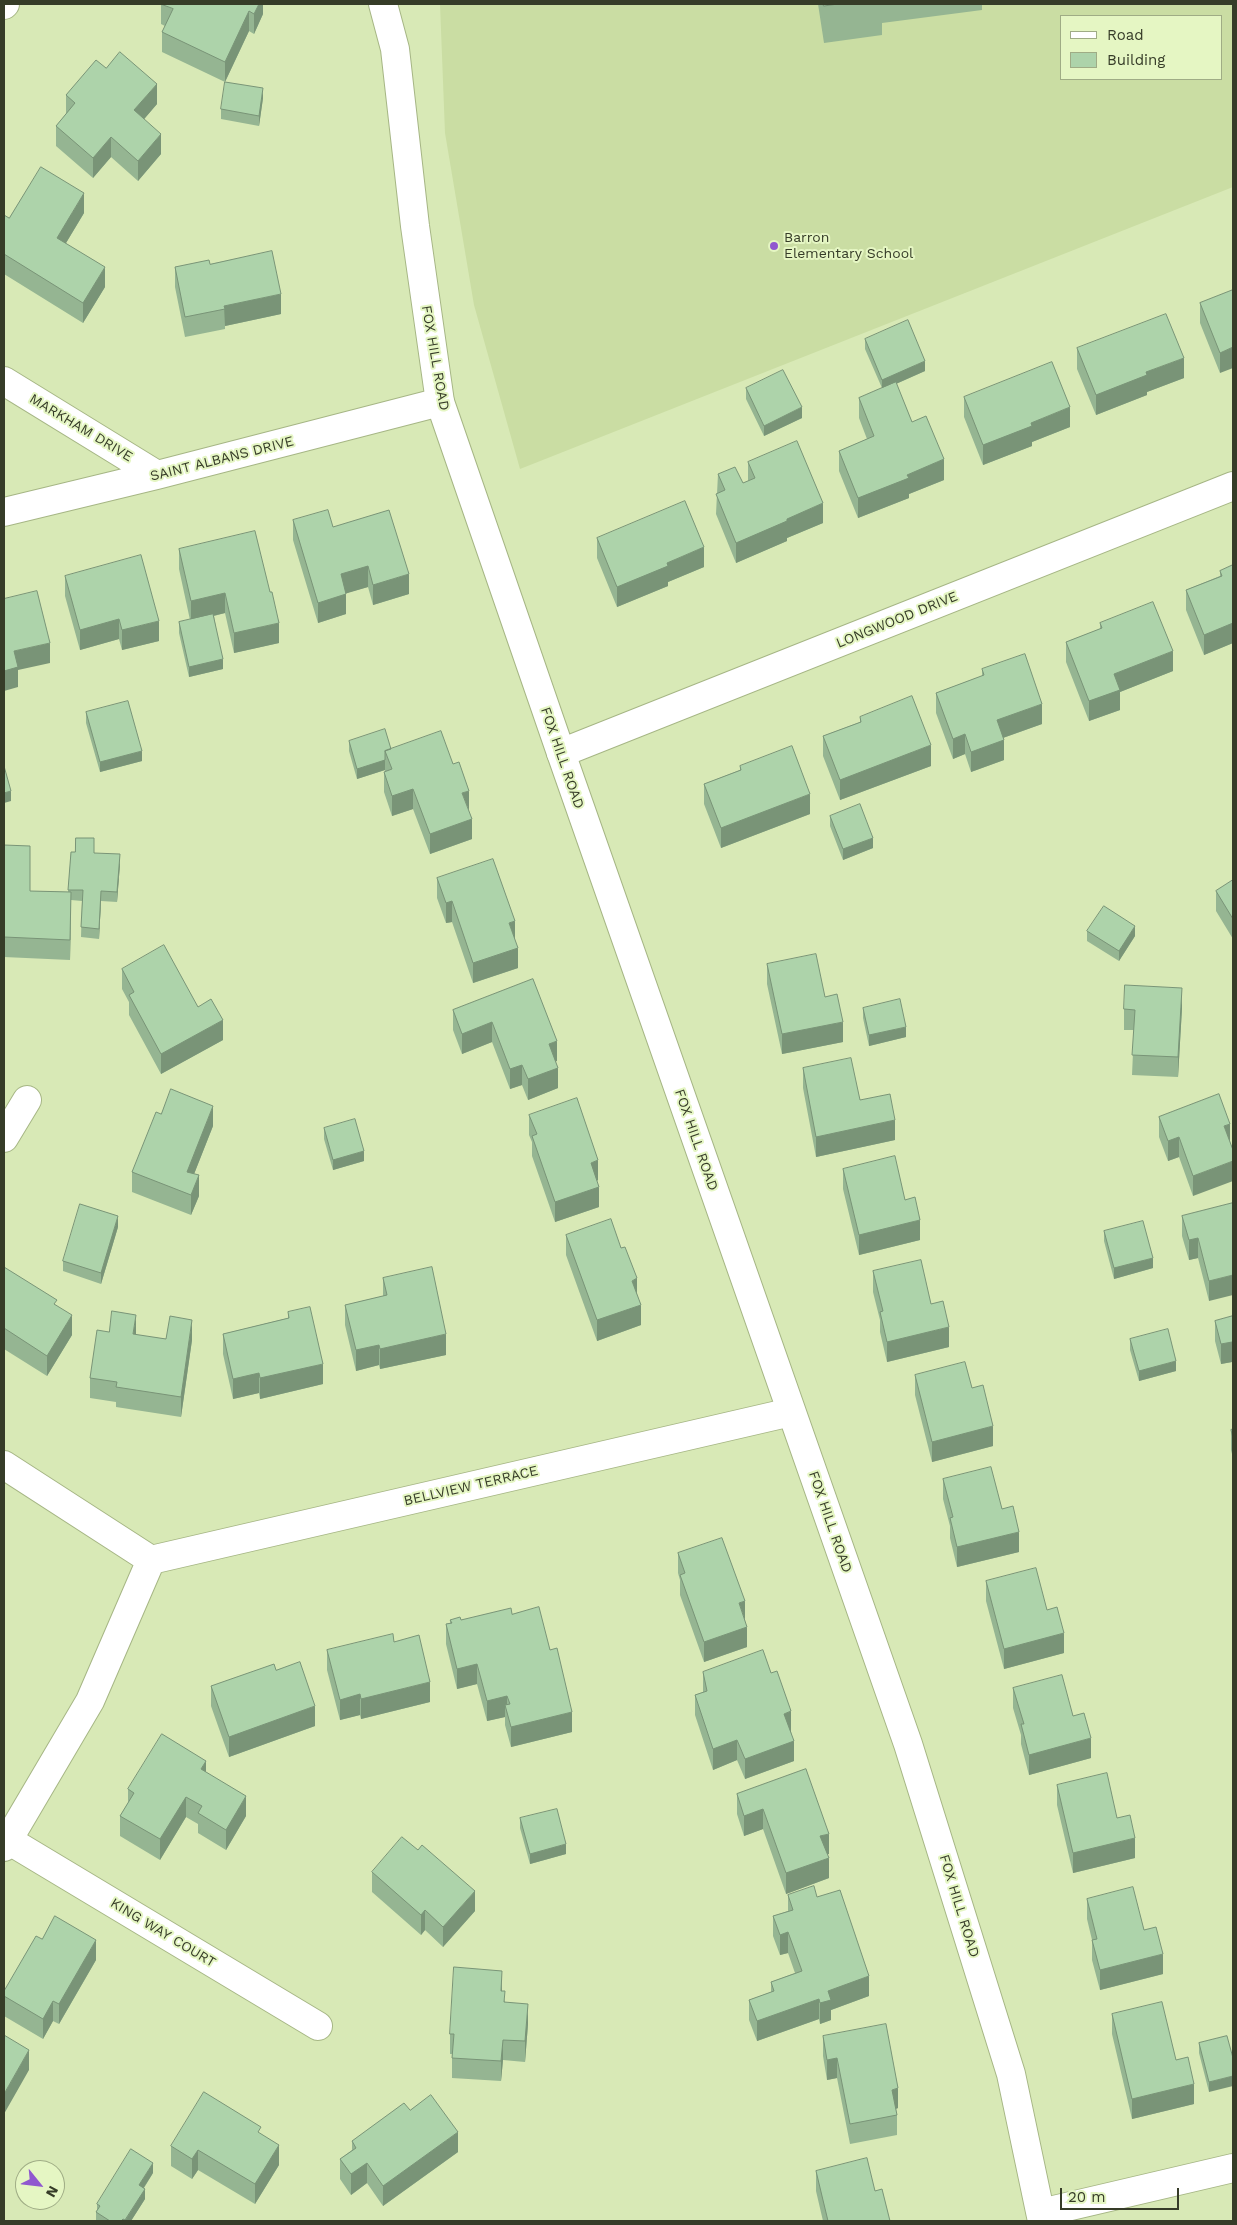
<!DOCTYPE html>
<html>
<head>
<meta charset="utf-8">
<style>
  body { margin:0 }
  #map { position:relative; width:1237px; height:2225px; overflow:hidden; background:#d8e9b6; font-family:"Work Sans",sans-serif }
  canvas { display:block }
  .frame { position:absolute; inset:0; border:5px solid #363c28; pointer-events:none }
  .legend { position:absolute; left:1060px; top:15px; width:162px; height:65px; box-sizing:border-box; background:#e5f6c3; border:1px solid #9fac85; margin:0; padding:6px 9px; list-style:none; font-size:15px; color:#363c28 }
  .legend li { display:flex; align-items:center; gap:10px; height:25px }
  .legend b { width:25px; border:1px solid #9fac85 }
  .north { position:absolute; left:15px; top:2160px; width:50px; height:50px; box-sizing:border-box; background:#e5f6c3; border:1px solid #9fac85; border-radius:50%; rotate:119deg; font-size:14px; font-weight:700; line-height:20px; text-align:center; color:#363c28 }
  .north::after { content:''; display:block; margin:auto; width:18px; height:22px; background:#9058cf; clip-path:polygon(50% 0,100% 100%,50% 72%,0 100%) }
  .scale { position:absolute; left:1060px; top:2188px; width:119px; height:22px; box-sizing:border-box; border:2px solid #363c28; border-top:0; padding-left:6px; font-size:15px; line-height:18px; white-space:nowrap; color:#363c28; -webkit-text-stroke:4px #e5f6c3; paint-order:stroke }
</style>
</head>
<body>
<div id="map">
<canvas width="1237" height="2225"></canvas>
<div class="frame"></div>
<ul class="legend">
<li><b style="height:6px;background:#fff"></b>Road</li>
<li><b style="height:14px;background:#add3aa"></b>Building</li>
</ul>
<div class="north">N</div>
<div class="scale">20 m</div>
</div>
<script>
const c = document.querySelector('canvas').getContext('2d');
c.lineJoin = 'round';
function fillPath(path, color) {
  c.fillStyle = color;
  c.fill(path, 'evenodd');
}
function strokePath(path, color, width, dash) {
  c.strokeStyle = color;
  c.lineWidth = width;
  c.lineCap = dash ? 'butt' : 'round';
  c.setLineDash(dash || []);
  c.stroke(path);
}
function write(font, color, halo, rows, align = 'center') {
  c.font = font + ' "Work Sans",sans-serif';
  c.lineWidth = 4;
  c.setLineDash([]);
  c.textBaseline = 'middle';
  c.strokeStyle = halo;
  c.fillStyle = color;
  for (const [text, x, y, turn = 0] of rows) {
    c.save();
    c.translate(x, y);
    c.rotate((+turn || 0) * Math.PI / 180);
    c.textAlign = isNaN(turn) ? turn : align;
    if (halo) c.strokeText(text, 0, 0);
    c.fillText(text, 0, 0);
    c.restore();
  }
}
fillPath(new Path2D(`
  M440 4H1233V187L520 469 474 305 445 133ZM1061 16H1221V79H1061Z`), '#cadda3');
const minor = new Path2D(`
  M4 5 5 4
  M4 381 157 475
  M4 512 157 475 440 402
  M561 753 1233 486
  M4 1138 27 1100
  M4 1465 151 1560
  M151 1560 791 1412
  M8 1840 318 2026
  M4 1847 90 1701 151 1560
  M1041 2213 1233 2168`);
const secondary = new Path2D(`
  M383 4 395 49 415 226 440 402 561 753 908 1744 1011 2074 1042 2221`);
strokePath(minor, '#a6b685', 30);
strokePath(secondary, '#a6b685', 30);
strokePath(minor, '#fff', 28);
strokePath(secondary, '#fff', 28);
fillPath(new Path2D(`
  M161 4H263V14L254 34 249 31 225 82 162 52V32L165 26 161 24Z
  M818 4H982V10L882 23V35L824 43Z
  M106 68 157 104 144 119 161 154 138 181 111 157 93 178 56 146V126L66 114V95Z
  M263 98 259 126 221 119V109Z
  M84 213 66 243 105 287 83 323 4 274V215L9 218Z
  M210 264 281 314 225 326V329L185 337 175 287V267Z
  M1233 290 1220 373 1200 323V303Z
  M865 339 925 371 896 384 912 422 944 480 909 494V498L858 518 839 471V451L867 439 859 418V398L882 388 865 349Z
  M1077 348 1184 378 1147 392V395L1096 415 1077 369Z
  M746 388 802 418 764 436 746 399Z
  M964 397 1070 427 1032 442V446L983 465 964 417Z
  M748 462 823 523 787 538V541L736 563 716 514 718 474 743 483 748 481Z
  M293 520 333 527 409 594 373 605 368 587 346 593V614L318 623 293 540Z
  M597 538 704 567 668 582V586L617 607 597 558Z
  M179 549 279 643 234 653 225 613 214 616 223 669 189 677 179 633V622L190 620 179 569Z
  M1233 565V643L1204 655 1186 610V590L1220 576V571Z
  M65 576 159 641 122 650 119 639 80 650 65 596Z
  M1100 623 1173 671 1120 692V710L1089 721 1066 662V642L1100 629Z
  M982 669 1042 724 1003 738 1004 760 971 772 965 754 953 759 936 713V693L982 676Z
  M86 712 142 761 100 772 86 723Z
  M860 717 931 766 840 800 823 756V736L860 722Z
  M349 741 391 749 469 811 472 839 430 854 413 809 392 816 384 792V772H385V770L357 779 349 751Z
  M740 766 810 814 721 848 704 804V784L740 770Z
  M830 816 873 848 843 860 830 826Z
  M4 845 30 891 68 892 71 852 94 853 120 864 117 902 101 901 99 939 81 937 82 901 71 900 70 960 4 957Z
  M437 878 515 941 518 968 473 983 452 922 446 923 437 898Z
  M1233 880V939L1216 911V891Z
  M1087 931 1135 936 1119 961 1087 941Z
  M767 964 825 997 843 1042 782 1054 767 984Z
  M122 969 223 1040 161 1074 129 1015V1002L122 989Z
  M533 979 557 1061H556L558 1088 528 1100 522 1085 510 1089 492 1042 462 1054 453 1030V1010Z
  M863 1008 906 1037 869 1046 863 1018Z
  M1182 1008 1178 1077 1132 1075 1134 1030H1124V1009Z
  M803 1068 860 1100 895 1140 816 1157 803 1088Z
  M1219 1094 1193 1196 1179 1157 1168 1161 1159 1137V1117Z
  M161 1114 213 1126 194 1174 199 1196 191 1215 132 1192V1172Z
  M529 1115 598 1180 597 1181 599 1207 555 1222 532 1156V1142L529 1135Z
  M324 1128 364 1161 333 1170 324 1139Z
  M843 1169 905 1200 920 1240 859 1255 843 1189Z
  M1233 1203 1209 1301 1198 1258 1189 1260 1182 1236V1216Z
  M118 1227 101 1284 63 1271V1261Z
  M1104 1231 1153 1268 1114 1279 1104 1241Z
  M566 1235 637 1294 641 1325 597 1341 566 1255Z
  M4 1267 57 1306 72 1335 47 1376 4 1349Z
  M873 1271 949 1347 887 1362 880 1332V1320L873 1292Z
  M383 1278 446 1355 380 1369 379 1365 356 1371 345 1325V1305L383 1296Z
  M288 1312 323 1384 260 1399 259 1393 233 1399 223 1354V1334L288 1318Z
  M1233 1316V1365L1232 1362 1221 1364 1215 1341V1321Z
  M136 1335 166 1339 192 1340 181 1417 116 1407V1402L90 1398V1378Z
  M1130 1339 1176 1371 1139 1381 1130 1350Z
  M915 1375 972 1388 993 1446 932 1462 915 1395Z
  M1233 1429V1458L1231 1450V1430Z
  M943 1479 1002 1509 1019 1552 957 1567 950 1538V1526L943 1499Z
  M678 1553 745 1620 747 1647 704 1662 680 1595V1580L678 1573Z
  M986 1581 1047 1610 1064 1653 1004 1669 986 1601Z
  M512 1614 572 1732 511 1747 505 1725V1717L487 1721 477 1684 457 1689 446 1644V1624L450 1623V1620H461Z
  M327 1650 430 1702 361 1719 360 1715 340 1720 327 1670Z
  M276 1670 315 1726 229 1757 211 1706V1686Z
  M703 1672 791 1731 794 1761 745 1779 737 1760 713 1770 695 1715V1695L703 1692Z
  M1013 1688 1091 1758 1029 1775 1021 1744V1735L1013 1708Z
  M806 1769 829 1854H827L829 1878 786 1894 763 1829 744 1836 737 1814V1794Z
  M206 1772 246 1816 226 1850 198 1833V1824L186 1817 160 1860 120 1836V1816L128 1803V1789Z
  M1057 1785 1135 1858 1073 1873 1057 1805Z
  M520 1818 566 1854 530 1864 520 1828Z
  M372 1872 475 1911 443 1947 425 1930 421 1935 372 1892Z
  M788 1895 817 1897 869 1996 831 2010V2020L820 2024 819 2019 757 2041 749 2020V2000L771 1992V1982L795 1973 788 1953 780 1955 773 1936V1916L788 1911Z
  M1087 1899 1144 1930 1163 1974 1100 1990 1092 1960V1940L1087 1919Z
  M42 1939 96 1960 59 2024 53 2021 43 2039 4 2016V1991Z
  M502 1991 505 2002 528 2024 525 2062 503 2060 501 2081 452 2078V2054H450V2034Z
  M1112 2014 1176 2060 1194 2104 1132 2119 1112 2034Z
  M823 2036 898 2108 896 2109 897 2115V2135L850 2144 837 2078 827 2080 823 2056Z
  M1227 2036 1209 2092 1199 2053V2043Z
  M410 2110 458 2152 383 2206 367 2183 351 2195 340 2179V2159L352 2150V2141Z
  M261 2134 279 2165 255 2204 198 2170 192 2179 171 2166V2146Z
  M816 2171 875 2191 890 2221H823L816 2191Z
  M153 2173 144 2188 145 2199 131 2221H96V2212L97 2210V2204Z`), '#95b592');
fillPath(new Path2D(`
  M259 4H263V14L254 34V14Z
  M249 11V31L225 82V62Z
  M157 84V104L134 131V110Z
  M263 88V98L259 126V116Z
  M161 134V154L138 181V161Z
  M111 137V157L93 178V158Z
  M84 193V213L57 258V238Z
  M105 267V287L83 323V303Z
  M281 294V314L225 326 224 306Z
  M1233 347V368L1220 373V353Z
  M1184 358V378L1147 392V395L1096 415V395L1146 372Z
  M925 361V371L882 390V380Z
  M802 407V418L764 436V426Z
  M1070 407V427L1032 442V446L983 465V445L1031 423Z
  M944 459V480L909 494V498L858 518V498L907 475Z
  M823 503V523L787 538V541L736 563V543L787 519Z
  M704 547V567L668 582V586L617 607V587L667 563Z
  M368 566V587L341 595V574Z
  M409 574V594L373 605V585Z
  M225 593V613L191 621V601Z
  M346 594V614L318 623V603Z
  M119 619V639L80 650V630Z
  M159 621V641L122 650V630Z
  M279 623V643L234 653V633Z
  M1233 623V643L1204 655V635Z
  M50 643V663L18 670V687L4 691V671L14 651Z
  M1173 651V671L1120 692V710L1089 721V701L1114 674Z
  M223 659V669L189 677V667Z
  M1042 704V724L997 740V720Z
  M965 734V754L953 759V739Z
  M1004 740V760L971 772V752Z
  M931 745V766L840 800V780Z
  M142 751V761L100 772V762Z
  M385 760V770L357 779V769Z
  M413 789V809L392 816V796Z
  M11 791V801L4 803V793Z
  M469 791V811L462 793Z
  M810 794V814L721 848V828Z
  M472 819V839L430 854V834Z
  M873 838V848L843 860V849Z
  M120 854V864L117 902V892Z
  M101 891V901L99 939V929Z
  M71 892V912L70 960V940Z
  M452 901V922L446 923V903Z
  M515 921V941L509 923Z
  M1135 926V936L1119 961V951Z
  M518 948V968L473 983V963Z
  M1182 988V1008L1178 1077V1057Z
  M223 1020V1040L161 1074V1054Z
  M492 1022V1042L462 1054V1034Z
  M843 1022V1042L782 1054V1034Z
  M906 1027V1037L869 1046V1035Z
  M557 1041V1061L549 1064V1044Z
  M522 1065V1085L510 1089V1069Z
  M558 1068V1088L528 1100V1079Z
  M213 1106V1126L187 1192V1172Z
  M895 1120V1140L816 1157V1137Z
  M1230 1124V1144L1224 1126Z
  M1179 1137V1157L1168 1161V1141Z
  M364 1151V1161L333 1170V1160Z
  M598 1160V1180L591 1183V1163Z
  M1233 1161V1181L1193 1196V1176Z
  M199 1175V1196L191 1215V1195Z
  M599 1187V1207L555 1222V1202Z
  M118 1216V1227L101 1284V1273Z
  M920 1220V1240L859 1255V1235Z
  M1198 1238V1258L1189 1260V1240Z
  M1153 1258V1268L1114 1279V1268Z
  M1233 1275V1295L1209 1301V1281Z
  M637 1278V1298L632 1281Z
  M641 1305V1325L597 1341V1320Z
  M72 1315V1335L47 1376V1356Z
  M136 1315V1335L133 1334Z
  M192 1320V1340L181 1417V1397Z
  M949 1327V1347L887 1362V1342Z
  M446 1334V1355L380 1369V1349Z
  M1232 1342V1362L1221 1364V1344Z
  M379 1345V1365L356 1371V1350Z
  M1176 1361V1371L1139 1381V1371Z
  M323 1364V1384L260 1399V1378Z
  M259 1373V1393L233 1399V1379Z
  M993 1426V1446L932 1462V1442Z
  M1019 1532V1552L957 1567V1547Z
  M745 1601V1621L739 1603Z
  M747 1627V1647L704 1662V1642Z
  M1064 1633V1653L1004 1669V1649Z
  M477 1664V1684L457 1689V1669Z
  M430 1682V1702L361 1719V1699Z
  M360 1694V1715L340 1720V1700Z
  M507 1696V1713L505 1705V1717L487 1721V1701Z
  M315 1706V1726L229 1757V1737Z
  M791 1711V1731L784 1734V1714Z
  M572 1712V1732L511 1747V1727Z
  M1091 1738V1758L1029 1775V1755Z
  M737 1740V1760L713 1770V1749Z
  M794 1741V1761L745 1779V1759Z
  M206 1761V1781L201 1769Z
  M246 1796V1816L226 1850V1830Z
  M186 1797V1817L160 1860V1839Z
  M763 1809V1829L744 1836V1816Z
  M829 1834V1854L820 1856V1836Z
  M1135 1838V1858L1073 1873V1853Z
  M566 1844V1854L530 1864V1854Z
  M829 1858V1878L786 1894V1873Z
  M475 1891V1911L443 1947V1927Z
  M425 1910V1930L421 1935V1915Z
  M788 1932V1953L780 1955V1935Z
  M96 1940V1960L59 2024V2004Z
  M1163 1954V1974L1100 1990V1970Z
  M502 1971V1991H501Z
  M869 1976V1996L831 2010V2020L820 2024V2003L828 1991Z
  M819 1999V2019L757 2041V2021Z
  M53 2001V2021L43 2039V2019Z
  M528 2004V2024L525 2062V2041Z
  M503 2040V2060L501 2081V2061Z
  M29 2050V2070L4 2114V2094Z
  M837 2058V2078L827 2080V2060Z
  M1233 2076V2086L1209 2092V2082Z
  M1194 2084V2104L1132 2119V2099Z
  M898 2088V2108L892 2110V2090Z
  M458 2132V2152L383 2206V2186Z
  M279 2145V2165L255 2204V2184Z
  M198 2150V2170L192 2179V2159Z
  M153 2163V2173L139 2195V2185Z
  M367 2163V2183L351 2195V2174Z
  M145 2189V2199L131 2221H125Z`), '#799477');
const building = new Path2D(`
  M161 4H259L254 14 249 11 225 62 162 32 173 9Z
  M823 4H838L824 6Z
  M120 52 157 84 134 110 161 134 138 161 111 137 93 158 56 126 75 103 66 95 96 60 106 68Z
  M225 82 263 88 259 116 221 109Z
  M41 167 84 193 57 238 105 267 83 303 4 254V215L9 218Z
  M272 251 281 294 224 306 225 309 185 317 175 267 209 260 210 264Z
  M1233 290V347L1220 353 1200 303Z
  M1166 314 1184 358 1146 372 1147 375 1096 395 1077 348Z
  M908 320 925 361 882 380 865 339Z
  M1052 362 1070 407 1031 423 1032 426 983 445 964 397Z
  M783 370 802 407 764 426 746 388Z
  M896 382 912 422 926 416 944 459 907 475 909 478 858 498 839 451 874 436 859 398Z
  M797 441 823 503 787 519V521L736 543 716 494 725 490 718 474 735 467 743 483 755 478 748 462Z
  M685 501 704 547 667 563 668 566 617 587 597 538Z
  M328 510 333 527 389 510 409 574 373 585 368 566 341 574 346 594 318 603 293 520Z
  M255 531 270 592H272L279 623 234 633 225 593 191 601 179 549Z
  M141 555 159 621 122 630 119 619 80 630 65 576Z
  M1233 565V623L1204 635 1186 590 1222 576 1220 571Z
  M37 591 50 643 14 651 18 667 4 671V599Z
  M1153 602 1173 651 1114 674 1120 690 1089 701 1066 642 1102 628 1100 623Z
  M213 614 223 659 189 667 179 622Z
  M1025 654 1042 704 997 720 1004 740 971 752 965 734 953 739 936 693 984 675 982 669Z
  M912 696 931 745 840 780 823 736 861 722 860 717Z
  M128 701 142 751 100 762 86 712Z
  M385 729 391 749 385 751V760L357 769 349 741Z
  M441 731 453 764 459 762 469 791 462 793 472 819 430 834 413 789 392 796 384 772 392 769 385 751Z
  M792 746 810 794 721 828 704 784 741 770 740 766Z
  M4 766 11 791 4 793Z
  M860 804 873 838 843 849 830 816Z
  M76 838H94V853L120 854 117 892 101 891 99 929 81 927 83 890H68L71 852H75Z
  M4 845 30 846V891L71 892 70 940 4 937Z
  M493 859 515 921 509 923 518 948 473 963 452 901 446 903 437 878Z
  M1233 880V919L1216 891Z
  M1104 906 1135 926 1119 951 1087 931Z
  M164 945 198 1007 211 999 223 1020 161 1054 129 995 134 992 122 969Z
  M816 954 825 997 837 994 843 1022 782 1034 767 964Z
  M533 979 557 1041 549 1044 558 1068 528 1079 522 1065 510 1069 492 1022 462 1034 453 1010Z
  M1125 985 1182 988 1178 1057 1132 1055 1135 1010 1124 1009Z
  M900 999 906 1027 869 1035 863 1008Z
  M851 1058 860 1100 890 1094 895 1120 816 1137 803 1068Z
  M171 1089 213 1106 187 1172 199 1175 191 1195 132 1172 156 1112 161 1114Z
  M1219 1094 1230 1124 1224 1126 1233 1150V1161L1193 1176 1179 1137 1168 1141 1159 1117Z
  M577 1098 598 1160 591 1163 599 1187 555 1202 532 1136 537 1134 529 1115Z
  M355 1119 364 1151 333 1160 324 1128Z
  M895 1156 905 1200 915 1197 920 1220 859 1235 843 1169Z
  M1233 1203V1275L1209 1281 1198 1238 1189 1240 1182 1216Z
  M80 1204 118 1216 101 1273 63 1261Z
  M611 1219 621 1248 625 1247 637 1278 632 1281 641 1305 597 1320 566 1235Z
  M1143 1221 1153 1258 1114 1268 1104 1231Z
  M921 1260 931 1304 943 1301 949 1327 887 1342 880 1312 883 1311 873 1271Z
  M4 1267 57 1300 54 1304 72 1315 47 1356 4 1328Z
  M432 1267 446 1334 380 1349 379 1345 356 1350 345 1305 387 1295 383 1278Z
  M310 1307 323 1364 260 1378 259 1373 233 1379 223 1334 289 1318 288 1312Z
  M112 1311 136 1315 133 1334 166 1339 170 1316 192 1320 181 1397 116 1387 117 1382 90 1378 97 1330 109 1332Z
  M1233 1316V1345L1232 1342 1221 1344 1215 1321Z
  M1168 1329 1176 1361 1139 1371 1130 1339Z
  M965 1362 972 1388 983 1385 993 1426 932 1442 915 1375Z
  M1233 1429V1438L1231 1430Z
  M991 1467 1002 1509 1013 1506 1019 1532 957 1547 950 1518 953 1517 943 1479Z
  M722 1538 745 1601 739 1603 747 1627 704 1642 680 1575 685 1573 678 1553Z
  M1036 1568 1047 1610 1057 1607 1064 1633 1004 1649 986 1581Z
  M539 1607 550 1650 557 1648 572 1712 511 1727 505 1705 510 1704 507 1696 487 1701 477 1664 457 1669 446 1624 452 1623 450 1620 460 1617 461 1620 511 1608 512 1614Z
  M393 1634 394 1642 419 1635 430 1682 361 1699 360 1694 340 1700 327 1650Z
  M763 1650 771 1673 777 1671 791 1711 784 1714 794 1741 745 1759 737 1740 713 1749 695 1695 707 1691 703 1672Z
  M300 1662 315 1706 229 1737 211 1686 274 1664 276 1670Z
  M1062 1675 1073 1716 1084 1713 1091 1738 1029 1755 1021 1724H1024L1013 1688Z
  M162 1734 206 1761 201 1769 246 1796 226 1830 198 1813 202 1806 186 1797 160 1839 120 1816 134 1793 128 1789Z
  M806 1769 829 1834 820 1836 829 1858 786 1873 763 1809 744 1816 737 1794Z
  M1107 1773 1117 1818 1130 1815 1135 1838 1073 1853 1057 1785Z
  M557 1809 566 1844 530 1854 520 1818Z
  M402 1837 418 1850 422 1845 475 1891 443 1927 425 1910 421 1915 372 1872Z
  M814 1886 817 1897 840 1890 869 1976 828 1991 831 2000 820 2003 819 1999 757 2021 749 2000 774 1991 771 1982 802 1971 788 1932 780 1935 773 1916 793 1910 788 1895Z
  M1133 1887 1144 1930 1156 1927 1163 1954 1100 1970 1092 1940 1097 1939 1087 1899Z
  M55 1916 96 1940 59 2004 53 2001 43 2019 4 1996V1991L36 1936 42 1939Z
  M454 1967 502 1971 501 1991H505L504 2002 528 2004 525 2041 503 2040 501 2061 452 2058 454 2034H450Z
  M1162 2002 1176 2060 1188 2057 1194 2084 1132 2099 1112 2014Z
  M886 2024 898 2088 892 2090 897 2115 850 2124 837 2058 827 2060 823 2036Z
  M4 2035 29 2050 4 2094Z
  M1227 2036 1233 2058V2076L1209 2082 1199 2043Z
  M204 2092 261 2127 258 2132 279 2145 255 2184 198 2150 192 2159 171 2146Z
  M431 2095 458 2132 383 2186 367 2163 351 2174 340 2159 356 2148 352 2141 404 2103 410 2110Z
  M131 2149 153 2163 139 2185 145 2189 125 2220 123 2219 121 2221H110L96 2212 100 2206 97 2204Z
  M867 2158 875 2191 882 2189 890 2221H828L816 2171Z`);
fillPath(building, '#add3aa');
strokePath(building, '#799477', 1);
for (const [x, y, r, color] of [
  [774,246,5,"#9058cf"]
]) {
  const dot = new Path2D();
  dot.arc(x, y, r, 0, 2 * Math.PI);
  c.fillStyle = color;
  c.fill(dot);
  strokePath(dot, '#e5f6c3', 2);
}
write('14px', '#363c28', '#e5f6c3', [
  ["Barron",784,238],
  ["Elementary School",784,254]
], 'left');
write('14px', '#363c28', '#e5f6c3', [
  ["FOX HILL ROAD",435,358,80],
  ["MARKHAM DRIVE",81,428,31],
  ["SAINT ALBANS DRIVE",222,459,-14],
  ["LONGWOOD DRIVE",897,620,-22],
  ["FOX HILL ROAD",562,758,71],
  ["FOX HILL ROAD",696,1140,71],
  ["BELLVIEW TERRACE",471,1486,-13],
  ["FOX HILL ROAD",830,1522,71],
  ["FOX HILL ROAD",959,1906,73],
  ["KING WAY COURT",163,1933,31]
]);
</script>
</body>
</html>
